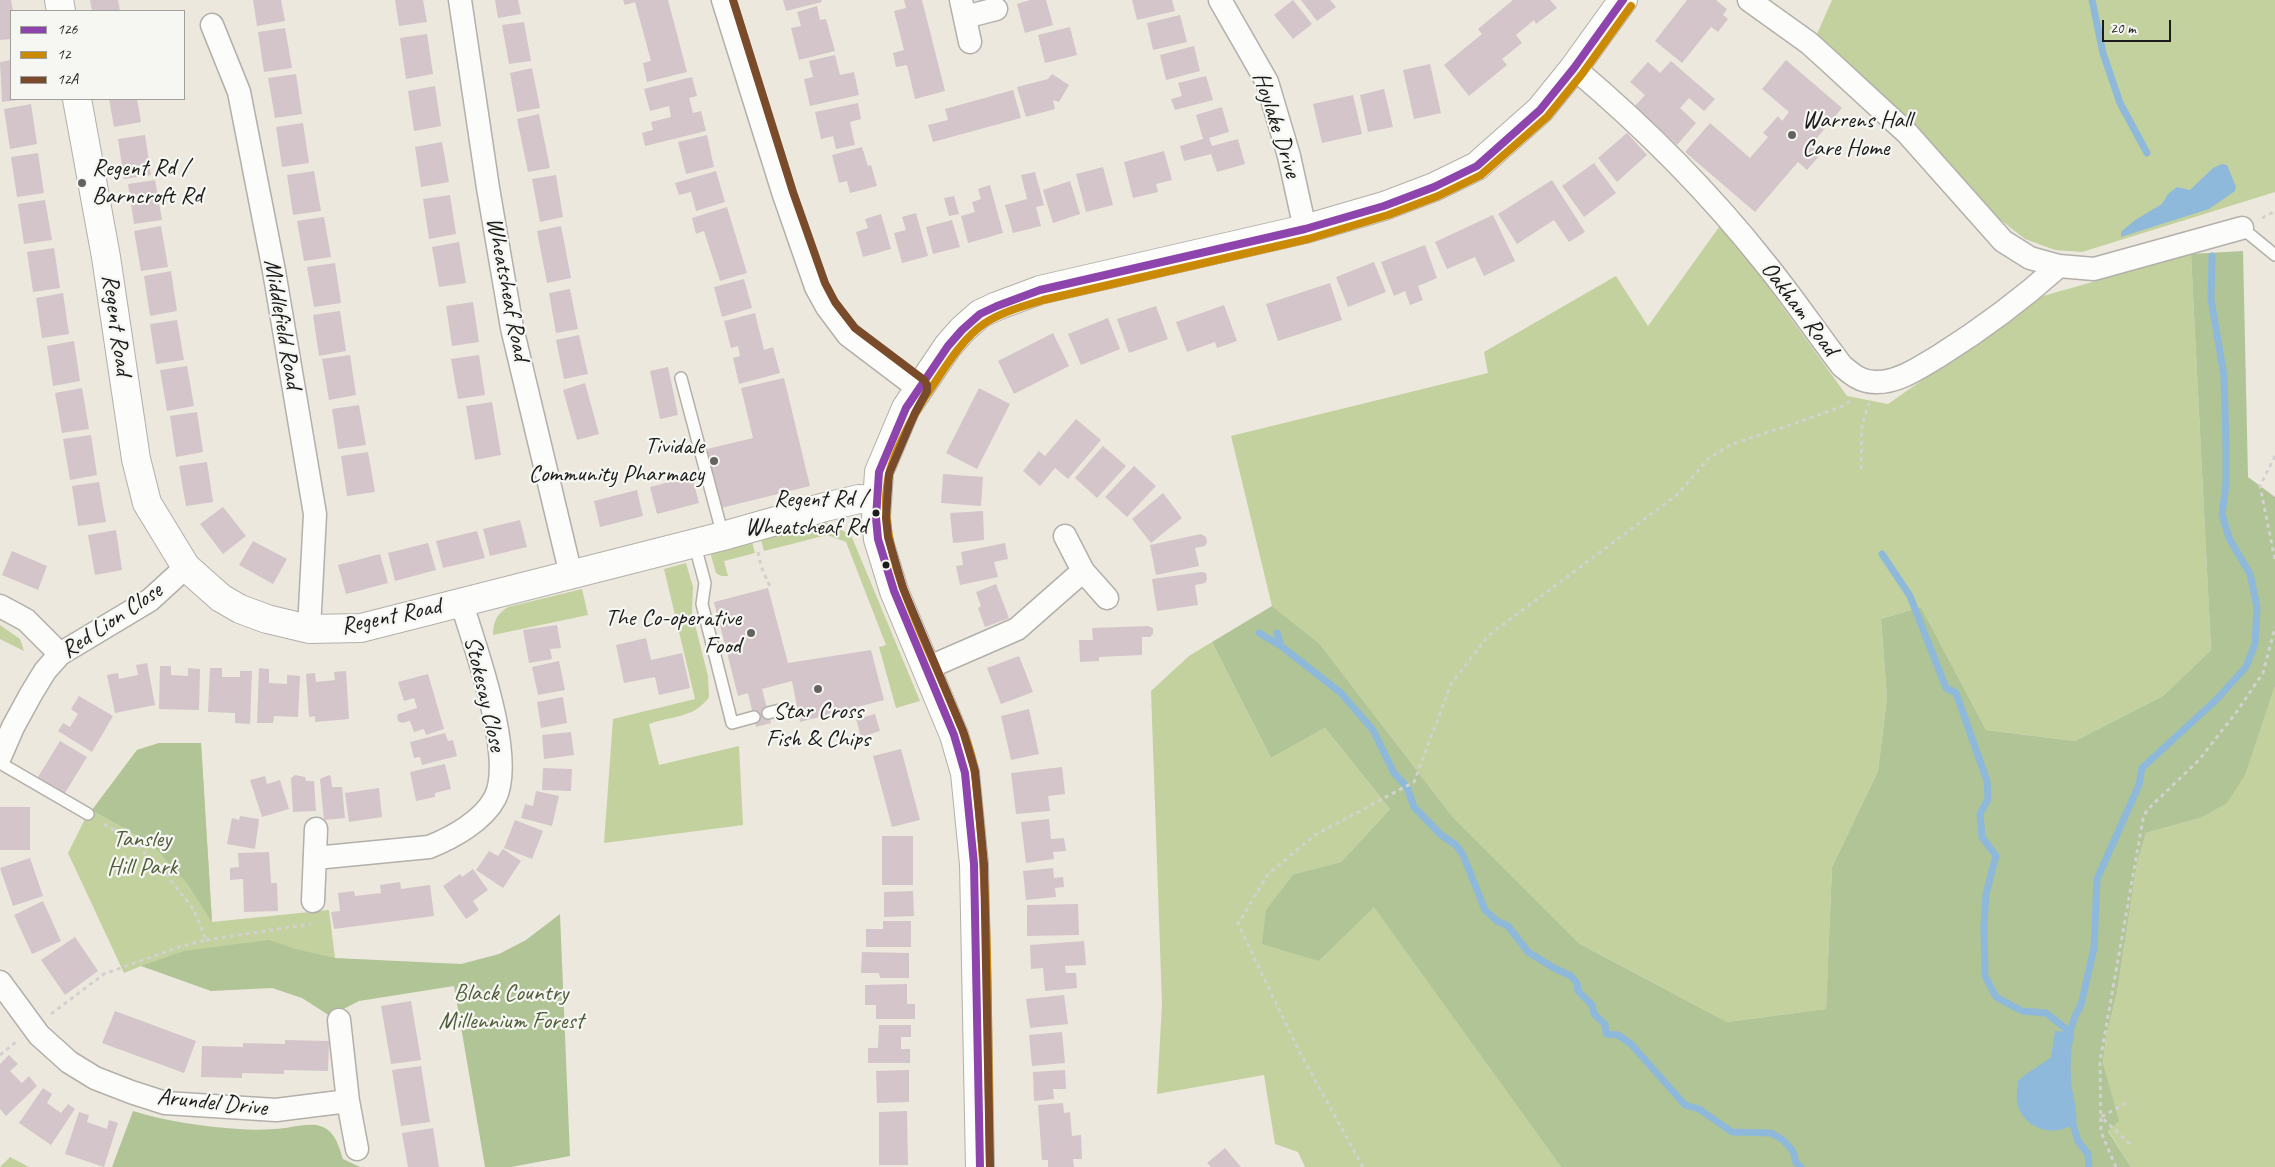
<!DOCTYPE html>
<html>
<head>
<meta charset="utf-8">
<style>
  body { margin:0 }
  #map { position:relative; width:2275px; height:1167px; overflow:hidden; background:#ede8de; font-family:Caveat,sans-serif }
  canvas { display:block }
  .legend { position:absolute; left:10px; top:10px; width:175px; height:90px; box-sizing:border-box; background:#f6f6f2; border:1px solid #9f9f9c; margin:0; padding:6px 9px; list-style:none; font-size:15px; color:#1c1c1c }
  .legend li { display:flex; align-items:center; gap:10px; height:25px }
  .legend b { width:25px; border:1px solid #9f9f9c }
  .scale { position:absolute; left:2102px; top:20px; width:69px; height:22px; box-sizing:border-box; border:2px solid #1c1c1c; border-top:0; padding-left:6px; font-size:15px; line-height:18px; white-space:nowrap; color:#1c1c1c; -webkit-text-stroke:4px #f6f6f2; paint-order:stroke }
</style>
</head>
<body>
<div id="map">
<canvas width="2275" height="1167"></canvas>
<ul class="legend">
<li><b style="height:6px;background:#8e44ad"></b>126</li>
<li><b style="height:6px;background:#cb8a06"></b>12</li>
<li><b style="height:6px;background:#7a4b2a"></b>12A</li>
</ul>
<div class="scale">20 m</div>
</div>
<script>
const c = document.querySelector('canvas').getContext('2d');
c.lineJoin = 'round';
function fillPath(path, color) {
  c.fillStyle = color;
  c.fill(path, 'evenodd');
}
function strokePath(path, color, width, dash) {
  c.strokeStyle = color;
  c.lineWidth = width;
  c.lineCap = dash ? 'butt' : 'round';
  c.setLineDash(dash || []);
  c.stroke(path);
}
function write(font, color, halo, rows, align = 'center') {
  c.font = font + ' Caveat,sans-serif';
  c.lineWidth = 4.5;
  c.setLineDash([]);
  c.textBaseline = 'middle';
  c.strokeStyle = halo;
  c.fillStyle = color;
  for (const [text, x, y, turn = 0] of rows) {
    c.save();
    c.translate(x, y);
    c.rotate((+turn || 0) * Math.PI / 180);
    c.textAlign = isNaN(turn) ? turn : align;
    if (halo) c.strokeText(text, 0, 0);
    c.fillText(text, 0, 0);
    c.restore();
  }
}
fillPath(new Path2D(`
  M1832 0H2275V192L2082 252 2055 250 2025 239 1984 207 1817 34Z
  M1722 223 1847 396 1888 404 2043 296 2191 254 2211 650 2163 696 2075 741 1986 730 1921 607 1881 619 1887 698 1878 771 1832 867 1826 1009 1727 1022 1580 944 1452 816 1319 643 1272 606 1231 436 1488 373 1484 352 1616 276 1648 326Z
  M821 520 851 535 920 701 896 708 879 647 886 645 846 542 827 535 764 551 759 532Z
  M750 534 755 553 724 561 728 576H721L716 573 710 552Z
  M686 563 693 587 692 613 708 676 709 697C695 718 671 716 649 724L659 765 739 746 743 825 604 843 613 719 695 699 664 569Z
  M582 589 588 615 493 635C493 623 496 614 508 607Z
  M0 625 20 639 24 651 0 639Z
  M1212 642 1271 758 1325 728 1390 809 1341 862 1294 874 1319 961 1374 906 1561 1167H1305L1298 1152 1275 1144 1264 1075 1157 1094 1162 1004 1151 691 1189 656Z
  M2275 686V1167H2131L2108 1130 2118 1121 2103 1063 2106 1037 2117 993 2137 864 2146 833 2200 818 2246 773Z
  M159 743H201L212 922 329 910 335 958 141 966 124 973 68 853 84 821 137 750Z
  M10 1157 29 1167H0Z`), '#c2d19d');
fillPath(new Path2D(`
  M2243 251 2248 477 2275 497V686L2246 773 2227 803 2200 818 2146 833 2137 864 2117 993 2106 1037 2103 1063 2119 1121 2108 1131 2131 1167H1561L1374 907 1319 961 1262 944 1266 910 1294 874 1341 862 1390 809 1325 728 1271 758 1212 642 1272 606 1319 643 1452 816 1580 944 1727 1022 1826 1009 1832 867 1878 771 1887 698 1881 619 1921 607 1986 730 2075 741 2163 696 2211 650 2191 254Z
  M159 743H201L212 922 187 883 151 843 92 810 137 750Z
  M560 914 570 1156 511 1167H485L454 986 359 1001 330 1016 302 998 272 988 211 991 141 966 184 951 269 940 295 949 335 958 461 964 499 954 526 940Z
  M133 1111C164 1121 205 1127 239 1129 250 1130 262 1130 274 1129 289 1129 310 1121 323 1127 336 1133 339 1147 343 1159L360 1167H112Z`), '#b0c496');
fillPath(new Path2D(`
  M2222 164 2227 165 2236 187 2235 191 2209 209 2121 237V232L2135 220 2162 204 2168 194 2177 187 2190 190 2213 168Z
  M2055 1031 2070 1032 2074 1035C2071 1049 2070 1064 2071 1078 2071 1091 2078 1107 2075 1120 2073 1126 2069 1127 2063 1129 2043 1135 2020 1123 2017 1101 2016 1095 2018 1087 2018 1081 2028 1071 2040 1066 2051 1057Z`), '#8fb9da');
strokePath(new Path2D(`
  M2092 0 2103 53 2120 103 2147 153
  M1882 554 1910 596 1946 688 1956 693 1987 781 1988 799 1980 814 1982 837 1996 856 1986 894 1984 926 1985 976 1996 997 2022 1011 2046 1013 2070 1032V1036
  M1259 633 1281 646
  M1277 633 1281 646 1341 693 1373 730 1394 773 1407 787 1414 807 1441 835 1456 845 1463 855 1485 910 1497 921 1508 926 1528 952 1554 968 1571 976 1577 983 1578 991 1592 1005 1594 1014 1605 1024 1606 1034 1618 1035 1631 1044 1685 1105 1699 1109 1732 1132 1771 1133 1783 1140 1793 1151 1796 1163 1801 1167
  M2070 1032 2075 1016 2081 1005 2094 948 2097 879 2139 785 2142 768 2216 700 2246 667 2255 644 2257 607 2250 574 2229 538 2222 514 2226 485V444L2224 376 2211 299 2212 256
  M2073 1116V1124L2078 1141 2088 1154 2089 1167`), '#8fb9da', 7);
fillPath(new Path2D(`
  M0 0H11L13 11 11 39 0 40Z
  M90 0H118L120 11H92Z
  M253 0H281L285 21 257 26Z
  M395 0H423L427 22 399 26Z
  M495 0H518L521 14 498 18Z
  M623 0H668L687 72 647 82 643 63 651 61 635 2 625 5Z
  M783 0H821L822 2 786 11Z
  M904 0H922L945 91 915 99 907 65 896 67 893 53 904 50 894 11 906 8Z
  M1030 0H1046L1053 25 1025 33 1017 4Z
  M1132 0H1172L1175 11 1137 20Z
  M1293 0 1312 24 1293 39 1274 15Z
  M1301 0H1330L1336 7 1317 21Z
  M1513 0H1550L1557 8 1536 24 1534 20 1516 35 1522 43 1502 59 1507 65 1469 96 1444 65 1482 34 1478 29Z
  M1687 0H1716L1727 9 1723 15 1728 19 1718 32 1711 27 1682 63 1655 41Z
  M817 6 820 20 826 19 835 51 799 60 791 28 801 26 797 12Z
  M1180 15 1187 42 1153 50 1147 23Z
  M524 22 531 61 509 64 502 25Z
  M1070 27 1077 55 1045 63 1038 35Z
  M285 28 292 68 264 72 258 32Z
  M427 34 433 74 406 79 400 38Z
  M1194 46 1200 71 1166 80 1160 55Z
  M835 55 840 75 854 72 859 95 810 106 804 79 813 77 809 61Z
  M11 60V99L18 100 2 102 0 62Z
  M1786 60 1842 108 1811 145 1821 154 1807 170 1798 162 1755 212 1685 152 1710 123 1750 158 1768 137 1763 133 1778 116 1782 121 1789 112 1762 89Z
  M1671 61 1715 99 1704 111 1689 98 1680 108 1696 123 1677 145 1635 106 1645 95 1630 82 1648 62 1660 73Z
  M1430 64 1441 113 1414 119 1403 70Z
  M532 68 540 108 517 112 510 73Z
  M296 74 302 114 275 118 268 78Z
  M1052 74 1069 85 1059 102 1053 100 1055 109 1026 117 1017 87 1048 79Z
  M1206 76 1213 100 1175 110 1171 99 1182 96 1178 83Z
  M692 77 697 96 689 98 693 113 701 111 706 131 645 146 642 133 653 130 651 122 671 117 669 106 650 111 644 89Z
  M435 86 441 126 414 131 408 91Z
  M1384 89 1393 127 1368 132 1360 95Z
  M1013 90 1021 118 933 142 928 125 948 120 945 109Z
  M1353 95 1362 134 1322 143 1313 104Z
  M109 99H137L141 122 114 127Z
  M858 103 861 119 850 122 855 145 836 149 833 136 821 139 815 112Z
  M31 104 37 144 10 149 4 109Z
  M1222 107 1229 132 1209 138 1212 146 1238 139 1245 164 1217 172 1211 154 1184 161 1180 146 1203 139 1196 115Z
  M539 114 550 168 528 172 517 119Z
  M303 123 309 163 282 167 276 127Z
  M1627 133 1647 155 1617 182 1598 158Z
  M145 135 151 175 124 179 118 139Z
  M707 135 714 167 686 174 678 142Z
  M442 142 449 182 421 187 415 147Z
  M862 147 868 166 871 165 877 186 850 193 847 181 839 183 832 155Z
  M1164 151 1172 180 1156 184 1158 192 1133 198 1124 162Z
  M38 153 44 193 17 197 11 157Z
  M1594 163 1616 193 1584 217 1562 186Z
  M1103 167 1113 205 1086 212 1076 174Z
  M314 171 321 211 293 215 287 175Z
  M716 171 725 202 696 211 691 192 679 195 675 183Z
  M1035 172 1044 205 1036 207 1041 226 1013 233 1005 205 1027 199 1021 175Z
  M556 175 563 217 540 222 532 179Z
  M155 180 162 220 134 224 128 184Z
  M1552 180 1585 232 1569 242 1554 220 1517 244 1498 214Z
  M1070 181 1080 214 1053 223 1043 190Z
  M990 185 1003 233 968 243 961 216 975 212 972 202 981 199 978 189Z
  M450 195 456 234 429 239 423 199Z
  M954 196 959 214 949 216 944 198Z
  M45 200 52 240 24 244 18 204Z
  M727 207 747 273 720 281 704 231 696 234 692 218Z
  M916 213 928 256 902 263 894 233 906 230 902 217Z
  M881 214 891 249 863 257 856 232 868 228 865 219Z
  M1493 215 1515 261 1484 276 1475 257 1447 269 1435 242Z
  M324 217 331 257 304 261 297 221Z
  M952 220 960 247 933 254 926 227Z
  M161 226 168 267 141 271 134 231Z
  M561 226 571 278 547 283 537 231Z
  M459 242 466 283 439 287 432 247Z
  M1425 245 1437 278 1418 286 1423 300 1410 305 1405 291 1394 296 1381 262Z
  M54 248 60 288 33 292 27 252Z
  M1374 262 1386 292 1348 307 1336 277Z
  M335 263 341 303 314 307 307 267Z
  M171 271 177 311 150 316 144 276Z
  M744 279 752 308 722 317 714 287Z
  M1330 283 1342 320 1278 341 1266 304Z
  M570 289 578 329 556 333 549 293Z
  M63 293 69 334 42 338 36 298Z
  M473 302 479 342 452 346 446 306Z
  M1224 305 1237 341 1217 348 1215 342 1187 352 1176 322Z
  M1156 306 1168 339 1129 353 1117 319Z
  M340 311 346 351 319 356 313 315Z
  M755 313 764 350 773 347 780 373 739 384 733 358 740 356 738 346 731 348 724 321Z
  M1108 318 1120 349 1081 365 1068 334Z
  M177 320 184 360 156 364 150 324Z
  M1053 333 1069 366 1014 394 998 361Z
  M579 335 588 374 564 379 556 340Z
  M74 341 80 381 53 386 47 346Z
  M350 355 356 395 329 400 322 359Z
  M479 355 485 395 458 399 451 359Z
  M187 366 194 406 167 411 160 370Z
  M668 367 678 415 660 419 650 371Z
  M784 378 810 486 721 508 707 449 753 438 741 388Z
  M585 383 599 434 577 440 563 390Z
  M82 388 89 429 62 433 55 393Z
  M979 388 1010 404 977 469 946 453Z
  M492 402 501 455 475 460 466 406Z
  M359 405 366 445 338 449 332 409Z
  M197 412 203 452 176 457 170 416Z
  M1076 419 1101 440 1068 479 1055 468 1040 486 1023 471 1039 451 1045 456Z
  M91 435 97 475 70 480 63 439Z
  M1103 446 1126 466 1097 498 1075 478Z
  M368 452 375 492 347 496 341 456Z
  M207 462 213 502 186 506 179 466Z
  M1134 466 1156 486 1127 517 1105 497Z
  M943 474 983 477 981 506 941 503Z
  M692 476 699 503 657 514 650 487Z
  M99 482 106 522 78 526 72 486Z
  M637 490 643 516 600 527 594 501Z
  M1163 493 1182 518 1151 543 1132 519Z
  M223 507 246 536 223 554 200 524Z
  M983 511 984 540 953 543 950 513Z
  M520 520 527 547 490 556 483 529Z
  M116 530 122 570 95 575 88 535Z
  M477 531 485 558 443 568 436 541Z
  M1201 534 1206 537 1207 542 1205 546 1195 548 1199 566 1156 575 1150 545Z
  M253 541 287 559 273 584 239 565Z
  M428 543 436 570 395 581 388 553Z
  M1005 543 1008 559 994 562 998 577 960 585 956 566 963 565 961 552Z
  M12 551 47 566 38 590 2 575Z
  M380 554 388 583 346 594 338 565Z
  M1202 572 1206 573 1207 579 1205 583 1195 585 1198 605 1157 611 1152 579Z
  M996 584 1009 618 985 627 978 608 981 606 976 592Z
  M768 588 788 663 871 650 884 700 800 722 792 681 762 689 771 723 756 727 748 693 738 696 714 602Z
  M557 625 561 648 550 649 552 659 529 663 523 630Z
  M1148 626 1153 628V634L1150 637H1142V655L1099 657V661L1080 662 1079 640H1093L1092 628Z
  M646 638 651 660 682 653 690 688 659 695 655 677 624 683 616 645Z
  M1019 656 1033 692 1001 704 987 668Z
  M559 661 565 690 538 695 532 667Z
  M147 663 155 705 115 713 107 675 118 673 119 679 138 675 136 665Z
  M160 666H171V675L188 676V668L200 669 199 710 159 709Z
  M210 668H222V677H240V671H252L250 724 235 723V713L208 712Z
  M259 668 269 669V683L287 684V675L300 676 298 717 274 716 273 723H257Z
  M346 671 349 719 315 722V716L309 717 306 674 315 673 316 682 335 680 334 672Z
  M428 674 444 729 426 735 424 729 414 732 410 721 402 723 398 721 397 717 398 714 417 708 414 698 404 701 398 682Z
  M79 696 113 716 92 752 58 731 63 723 70 727 78 714 71 709Z
  M563 697 567 723 541 728 537 702Z
  M1029 709 1039 754 1011 760 1001 716Z
  M875 714 880 731 861 737 856 719Z
  M571 732 574 755 544 759 542 735Z
  M445 733 448 741 453 740 457 756 422 765 420 757 414 758 410 742Z
  M60 741 87 757 65 793 38 777Z
  M901 749 920 820 892 827 873 756Z
  M445 764 451 789 435 793V797L416 801 410 772Z
  M1062 767 1065 794 1048 796 1050 811 1016 814 1011 773Z
  M543 768 572 769 571 791 542 790Z
  M295 775 305 777 306 781H314L316 811 293 812 291 778Z
  M329 775 331 777 332 787H342L345 818 324 820 320 779Z
  M265 776 267 784 280 780 289 809 262 817 250 780Z
  M379 788 382 817 349 822 345 793Z
  M536 791 559 796 552 826 521 818 525 804 533 806Z
  M0 807H30V850H0Z
  M240 816 259 819 255 849 227 844 232 818 239 820Z
  M1049 819 1051 839 1064 838 1066 851 1053 852 1054 859 1026 863 1021 822Z
  M515 820 543 831 532 859 504 848Z
  M882 836H913V885H882Z
  M503 849 521 861 503 888 476 870 489 851 498 856Z
  M269 852 271 883H277L278 911 244 912 243 879 230 880V868L239 867 238 853Z
  M30 858 43 896 13 906 0 868Z
  M1053 868 1054 878 1063 877 1064 887 1055 888 1056 897 1026 900 1023 871Z
  M473 869 488 890 473 901 479 910 466 919 443 886 460 874 462 877Z
  M400 882 401 889 430 885 434 916 334 929 331 912 340 911 338 893 354 891 355 896 381 893 380 885Z
  M913 891 914 916 884 917V892Z
  M43 901 61 941 32 954 14 915Z
  M1078 904 1079 935 1027 936V905Z
  M883 921H911V947H866V929H883Z
  M75 937 98 971 65 995 41 960Z
  M1084 941 1086 965 1065 966 1066 973H1076L1077 988 1045 991 1043 968 1031 969 1030 945Z
  M862 952 909 953V978H880L879 973H861Z
  M907 984V1004H915V1019H876V1005H865V985Z
  M1064 995 1068 1024 1030 1028 1026 999Z
  M411 1001 421 1060 391 1064 381 1006Z
  M115 1011 196 1041 184 1073 102 1043Z
  M879 1025H911V1037H901V1049H910V1063H868V1048H878Z
  M1062 1032 1065 1063 1032 1066 1029 1035Z
  M285 1040 329 1041 328 1071 284 1070V1074L242 1073V1078L201 1077 202 1046 243 1047V1043L285 1044Z
  M9 1055 18 1064 10 1071 22 1083 29 1076 37 1086 6 1116 0 1109V1064Z
  M421 1066 430 1122 401 1126 392 1070Z
  M909 1070V1102L877 1103 876 1071Z
  M1065 1070 1066 1089H1053L1054 1099 1034 1101 1033 1072Z
  M43 1088 52 1094 47 1103 61 1113 68 1104 75 1109 51 1145 19 1123Z
  M1063 1103 1064 1113 1070 1112 1072 1136 1081 1135 1082 1159H1073L1074 1167H1048V1160H1042L1038 1105Z
  M907 1111 908 1165H879V1112Z
  M79 1112 89 1115 87 1122 107 1129 109 1120 118 1123 104 1167 65 1154Z
  M433 1128 439 1167H408L402 1133Z
  M1225 1148 1241 1167H1211L1207 1163Z`), '#d3c5c9');
const lane = new Path2D(`
  M2242 228 2275 255
  M681 378 723 536
  M694 542 705 583 702 604 732 723 754 717
  M768 713 784 709
  M0 763 88 814`);
const street = new Path2D(`
  M460 0 488 188 512 328 571 575
  M723 0 784 195 816 287 827 307 848 335 918 388
  M961 0 970 42
  M1220 0 1267 82 1289 156 1305 229
  M1749 0 1809 43 1831 63 1907 133 2003 241 2030 258 2059 266 2094 269 2242 228
  M965 17 996 9
  M212 25 239 92 274 271 315 514 309 629
  M1574 68C1644 127 1708 191 1765 263 1792 296 1816 332 1842 366 1853 375 1861 382 1875 382 1898 383 1920 367 1939 356 1982 329 2021 300 2059 266
  M1065 536 1083 571 1107 598
  M0 606 26 620 60 654
  M925 669 1017 629 1083 571
  M0 757 13 727 31 694 45 671 60 654 150 600 186 567
  M315 858 429 847C452 838 483 821 495 798 516 757 474 644 461 601
  M313 901 316 829
  M0 982 39 1035 69 1062 95 1078 131 1092 165 1103 276 1110 348 1101
  M339 1020 348 1101 357 1149`);
const secondary = new Path2D(`
  M59 0 61 11
  M77 99 106 257 136 459 147 503 186 567 221 598 240 609 267 619 309 629 361 628 723 536 825 507 859 499 876 500
  M980 1167 974 864 965 773 954 735 894 591 878 539 876 518 879 472 906 408 948 346 962 330 980 314 997 306 1040 290 1305 229 1384 206 1434 187 1477 166 1540 110 1574 68 1623 0`);
strokePath(lane, '#b3afaa', 14);
strokePath(street, '#b3afaa', 25);
strokePath(secondary, '#b3afaa', 30);
strokePath(new Path2D(`
  M2262 218 2275 211
  M2275 456 2260 486 2275 560
  M1861 469 1862 424 1869 403
  M758 552 761 566 771 589
  M206 940 311 924
  M51 1014 104 974 179 947 206 940 194 910 168 877 132 840 102 823
  M0 1055 17 1041
  M2126 1103 2101 1117 2130 1144
  M1363 1167 1299 1051 1238 924 1268 874 1315 835 1414 782 1451 684 1489 635 1678 494 1709 458 1732 444 1799 422 1843 406 1853 399
  M2116 1167 2101 1132 2100 1061 2143 819 2147 810 2199 760 2238 710 2263 673 2275 627`), '#d2d1cf', 3, [4, 4]);
strokePath(lane, '#fcfcfa', 11);
strokePath(street, '#fcfcfa', 22);
strokePath(secondary, '#fcfcfa', 28);
strokePath(new Path2D(`
  M980 1167 974 864 965 773 954 735 894 591 878 539 876 518 879 472 906 408 948 346 962 330 980 314 997 306 1040 290 1305 229 1384 206 1434 187 1477 166 1540 110 1574 68 1623 0`), '#8e44ad', 8);
strokePath(new Path2D(`
  M990 1167C987 1036 991 904 975 775 972 748 959 722 949 698 923 634 873 545 889 475 893 454 914 414 925 397 943 372 959 341 985 323 1002 312 1024 306 1043 300L1308 239 1388 215 1438 196 1481 175 1547 117 1582 74 1631 6`), '#cb8a06', 8);
strokePath(new Path2D(`
  M733 0 793 192 825 283 835 302 855 328 924 380 927 385V391L915 413 889 474 886 518 888 537 903 588 963 731 975 771 984 864 990 1167`), '#7a4b2a', 8);
for (const [x, y, r, color] of [
  [1792,135,5,"#656360"],
  [82,183,5,"#656360"],
  [714,461,5,"#656360"],
  [876,513,4.5,"#1c1c1c"],
  [886,565,4.5,"#1c1c1c"],
  [751,633,5,"#656360"],
  [818,689,5,"#656360"]
]) {
  const dot = new Path2D();
  dot.arc(x, y, r, 0, 2 * Math.PI);
  c.fillStyle = color;
  c.fill(dot);
  strokePath(dot, '#f6f6f2', 2);
}
write('23px', '#1c1c1c', '#f6f6f2', [
  ["Regent Rd /",867,500],
  ["Wheatsheaf Rd",867,528]
], 'right');
write('24px', '#1c1c1c', '#f6f6f2', [
  ["Warrens Hall",1802,121],
  ["Care Home",1802,149],
  ["Regent Rd /",92,169],
  ["Barncroft Rd",92,197],
  ["Tividale",704,447,"right"],
  ["Community Pharmacy",704,475,"right"],
  ["The Co-operative",741,619,"right"],
  ["Food",741,647,"right"],
  ["Star Cross",818,712,"center"],
  ["Fish & Chips",818,740,"center"]
], 'left');
write('24px', '#1c1c1c', '#f6f6f2', [
  ["Hoylake Drive",1276,125,72],
  ["Wheatsheaf Road",507,289,79],
  ["Oakham Road",1799,309,53],
  ["Middlefield Road",282,324,80],
  ["Regent Road",116,325,82],
  ["Regent Road",391,617,-12],
  ["Red Lion Close",112,621,-34],
  ["Stokesay Close",484,694,77],
  ["Arundel Drive",212,1103,6]
]);
write('24px', '#505d3a', '#f6f6f2', [
  ["Tansley",142,840],
  ["Hill Park",142,868],
  ["Black Country",511,994],
  ["Millennium Forest",511,1022]
]);
</script>
</body>
</html>
